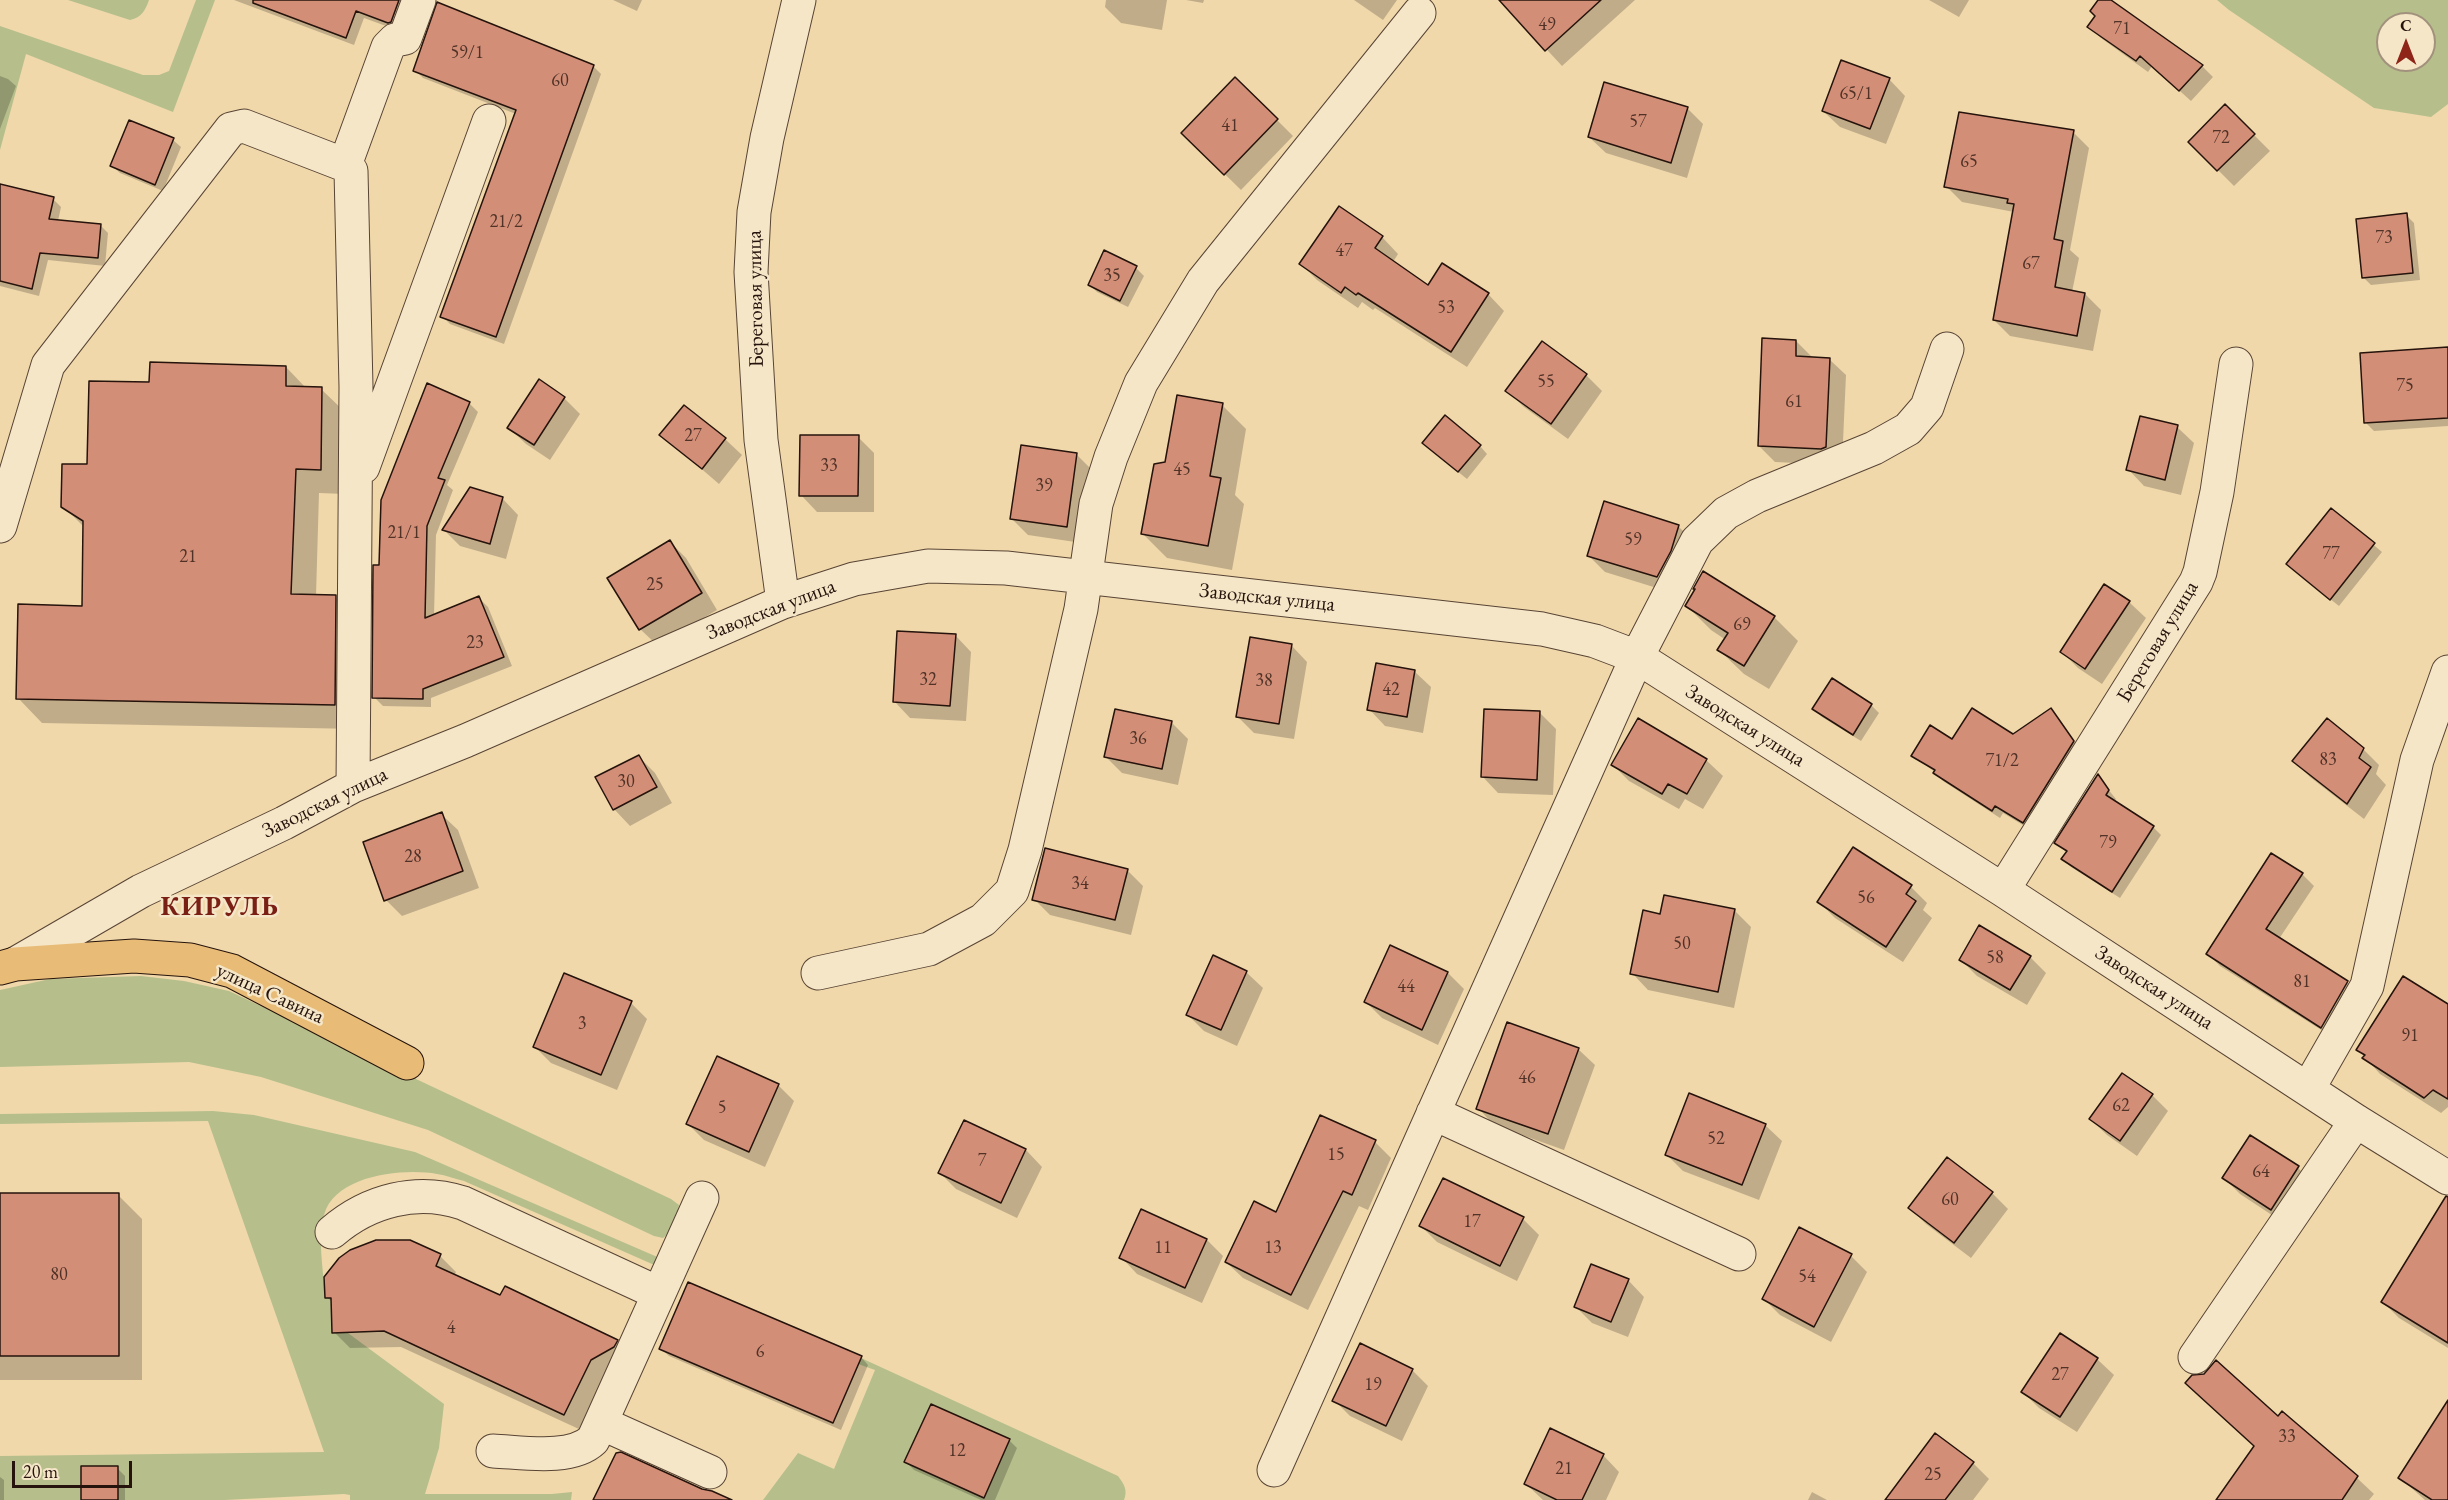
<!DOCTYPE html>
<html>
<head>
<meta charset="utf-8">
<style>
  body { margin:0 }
  #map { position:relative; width:2448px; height:1500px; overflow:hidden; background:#f0d8ab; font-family:"EB Garamond",serif }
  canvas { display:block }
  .north { position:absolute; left:2376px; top:12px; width:60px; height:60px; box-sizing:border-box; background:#f5e6c8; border:2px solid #a2927d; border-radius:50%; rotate:0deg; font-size:16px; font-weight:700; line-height:24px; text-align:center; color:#25130c }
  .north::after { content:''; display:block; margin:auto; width:21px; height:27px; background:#8f2418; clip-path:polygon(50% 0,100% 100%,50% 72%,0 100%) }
  .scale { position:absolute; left:12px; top:1461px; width:120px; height:27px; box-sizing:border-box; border:3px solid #25130c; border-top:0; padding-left:8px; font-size:18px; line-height:21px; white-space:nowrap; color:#25130c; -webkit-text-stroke:4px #f5e6c8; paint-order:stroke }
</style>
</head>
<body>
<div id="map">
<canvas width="2448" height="1500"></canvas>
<div class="north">С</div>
<div class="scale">20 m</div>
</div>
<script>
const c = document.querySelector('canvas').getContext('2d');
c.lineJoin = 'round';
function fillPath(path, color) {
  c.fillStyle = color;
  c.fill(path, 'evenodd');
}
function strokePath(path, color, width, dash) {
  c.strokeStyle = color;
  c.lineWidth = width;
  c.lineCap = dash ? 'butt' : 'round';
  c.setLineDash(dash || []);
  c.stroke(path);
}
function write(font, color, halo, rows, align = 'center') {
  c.font = font + ' "EB Garamond",serif';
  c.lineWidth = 5;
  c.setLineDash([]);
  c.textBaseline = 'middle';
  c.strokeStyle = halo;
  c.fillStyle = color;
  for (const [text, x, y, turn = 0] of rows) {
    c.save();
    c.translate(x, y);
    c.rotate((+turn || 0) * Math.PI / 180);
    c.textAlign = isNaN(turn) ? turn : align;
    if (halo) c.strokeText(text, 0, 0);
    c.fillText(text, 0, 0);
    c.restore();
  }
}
fillPath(new Path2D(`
  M68 0H149C145 11 142 17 130 20Z
  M196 0H215L173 112 26 54 0 150V26L143 75H159L169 71Z
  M2217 0H2448V104L2431 117 2374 108 2229 10ZM2388 24H2424V60H2388Z
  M141 976 184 981 229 991 671 1199 679 1205C678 1217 673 1231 663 1238L654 1236 428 1130 261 1077 189 1062 0 1067V990L50 979Z
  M213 1111 254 1115 415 1152 662 1259 659 1265 652 1264 464 1181C455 1179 446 1175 437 1174 403 1168 335 1175 324 1215 317 1238 324 1273 325 1297L331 1298 332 1333H348L444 1404 439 1448 425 1494H552L572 1492 571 1500H350V1495L344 1494 225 1500H0V1456L324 1452 208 1121 0 1124V1114Z
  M861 1358 1118 1476C1124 1484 1128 1490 1124 1500H763L798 1453 834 1469 875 1370 858 1364Z`), '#b6bf8b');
fillPath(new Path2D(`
  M234 0H410L397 30 364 18 354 45Z
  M613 0H642L637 11Z
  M1106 0H1167L1162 30 1121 23 1105 7Z
  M1186 0H1204L1203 3Z
  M1354 0H1397L1383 20Z
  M1501 0H1635L1562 66Z
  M1929 0H1969L1959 17Z
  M2100 0H2109L2202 66 2213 77 2191 101 2152 66 2148 72 2101 38 2089 27 2097 16Z
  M593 66 601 74 504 344 450 324 442 316 516 114 423 78 415 70Z
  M0 76 8 79 16 86 0 129Z
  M1236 79 1293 136 1241 190 1183 133Z
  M1889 79 1905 96 1886 144 1840 127 1823 111Z
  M2225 106 2270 151 2234 186 2190 142Z
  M1687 108 1703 124 1687 178 1606 153 1589 137Z
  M2073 132 2089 148 2070 250 2079 258 2072 292 2085 294 2101 310 2093 351 2010 336 1994 320 2014 212 1962 202 1946 186Z
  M173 140 181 147 163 191 120 173 112 166Z
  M53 199 61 207 58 221 100 225 108 233 105 266 48 260 39 296 0 286V218Z
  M2406 215 2414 223 2420 280 2371 285 2363 277Z
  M1382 237 1398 254 1393 262 1428 287 1488 294 1504 311 1467 367 1375 308 1373 310 1362 302 1358 308 1317 280 1301 264Z
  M1136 268 1144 276 1128 307 1097 292 1089 284Z
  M1796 341 1813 358 1829 359 1846 375 1842 464 1838 465 1775 462 1759 446Z
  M2448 349V426L2374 431 2366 423Z
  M286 367 306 388 321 389 346 413 344 494 319 493 316 596 335 597 359 621 358 729 42 723 18 698 84 607 85 528 63 506 89 466 151 384Z
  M1586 375 1602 391 1568 439 1524 407 1507 391Z
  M564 398 580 414 550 460 526 444 509 428Z
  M469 403 478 412 447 485 453 490 436 535 434 616 479 598 488 607 512 666 431 698V707L383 706 374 697 381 566Z
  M1222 405 1246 429 1235 495 1244 504 1232 570 1167 558 1143 534 1166 464Z
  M684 407 725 439 742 455 719 484 662 435Z
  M2177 427 2194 443 2181 495 2144 486 2128 469Z
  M858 437 874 453V512H817L801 495Z
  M1480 446 1487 454 1467 479 1431 450Z
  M1076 454 1093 471 1082 543 1028 535 1012 519Z
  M502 498 518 515 506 559 460 546 444 530Z
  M2332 510 2382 552 2339 606 2296 572Z
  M1678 526 1694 542 1673 593 1605 572 1589 556Z
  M670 542 686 558 717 610 657 645 640 629Z
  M2105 586 2129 602 2146 618 2102 684 2078 668 2062 652Z
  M1687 606 1774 617 1798 641 1769 689 1744 674 1719 650 1726 640 1711 630Z
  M955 635 971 652 966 721 910 718 894 701Z
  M1291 645 1307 662 1294 739 1254 733 1238 717Z
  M1414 671 1431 687 1423 733 1385 726 1369 709Z
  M1832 680 1871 705 1879 713 1861 741 1822 717 1814 709Z
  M2050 710 2081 750 2031 830 2003 813 2000 818 1943 781 1935 772 1913 756 1953 741 2013 736Z
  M1540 713 1556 729 1553 795 1498 793 1482 776Z
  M1172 723 1188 739 1178 785 1122 773 1106 757Z
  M2363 749 2379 765 2376 774 2386 785 2364 819 2310 777 2294 761Z
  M639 757 655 773 672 803 630 826 614 809Z
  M1706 760 1723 776 1703 809 1685 799 1679 809 1629 781 1613 765Z
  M2098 777 2116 799 2114 802 2153 827 2161 835 2120 898 2071 867 2063 859 2067 853 2056 843Z
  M441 814 458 830 479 888 402 916 386 900Z
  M1853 849 1911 887 1927 903 1923 910 1932 918 1903 962 1835 918 1819 902Z
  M1127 870 1143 886 1131 935 1050 915 1034 899Z
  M2302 874 2314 886 2279 939 2347 982 2359 994 2334 1038 2220 966 2208 954Z
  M1734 910 1751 927 1734 1008 1648 990 1632 973 1662 915Z
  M1391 947 1448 973 1464 989 1438 1045 1382 1018 1366 1002Z
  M2030 957 2046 973 2027 1005 1977 976 1961 960Z
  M1246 972 1263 988 1237 1046 1204 1031 1188 1015Z
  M631 1003 647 1019 617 1090 551 1063 535 1047Z
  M2448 1006V1107L2441 1113 2380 1074 2358 1050Z
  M1578 1049 1595 1065 1564 1150 1494 1125 1478 1108Z
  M778 1085 794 1101 765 1167 704 1140 688 1124Z
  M2152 1095 2168 1111 2137 1156 2107 1135 2090 1119Z
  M964 1122 1026 1150 1042 1167 1017 1218 956 1189 940 1173Z
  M1765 1125 1782 1141 1759 1200 1683 1171 1667 1155Z
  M1375 1142 1391 1158 1368 1210 1359 1206 1308 1310 1243 1278 1226 1262 1277 1214Z
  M2298 1168 2314 1184 2287 1225 2240 1194 2224 1178Z
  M1992 1193 2008 1209 1971 1258 1926 1224 1910 1208Z
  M0 1195H118L142 1219V1380H0Z
  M1142 1211 1207 1240 1223 1256 1202 1303 1137 1274 1121 1257Z
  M1523 1219 1539 1235 1517 1281 1437 1242 1421 1226Z
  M2448 1236V1348L2399 1318 2383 1302Z
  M377 1242 440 1256 456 1272 454 1276 501 1297 617 1341 633 1357 581 1430 401 1347 350 1348 334 1332 333 1303 327 1297 340 1259 363 1245Z
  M1851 1256 1867 1272 1831 1342 1780 1315 1764 1299Z
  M1628 1280 1644 1297 1628 1337 1592 1323 1576 1307Z
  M661 1349 861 1357 868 1365 841 1430 669 1356Z
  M2097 1359 2114 1375 2077 1432 2039 1408 2023 1392Z
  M1412 1370 1428 1386 1402 1441 1350 1416 1334 1400Z
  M932 1406 1010 1441 1017 1448 995 1500H981L914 1470 906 1462Z
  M2282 1413 2357 1478 2374 1494 2369 1500H2227Z
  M2448 1430V1500H2425L2400 1478Z
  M1603 1455 1619 1472 1606 1500H1543L1525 1483Z
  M1973 1463 1989 1479 1973 1500H1906Z
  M117 1468 125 1476V1500H83Z
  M0 1477 4 1480V1500H0Z
  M1812 1492 1827 1500H1808Z`), '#0003');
const building = new Path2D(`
  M253 0H399L391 22 388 23 356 11 346 38 253 3Z
  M1499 0H1601L1545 51Z
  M2098 0H2111L2203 65 2179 91 2140 56 2136 61 2087 27 2095 16 2090 11Z
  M437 2 594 65 496 337 440 317 516 110 413 71Z
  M1841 60 1890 78 1870 129 1822 111Z
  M1235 77 1278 119 1224 175 1181 133Z
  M1604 82 1688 107 1671 163 1588 137Z
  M2225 104 2255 134 2217 171 2188 142Z
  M1959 112 2074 130 2054 239 2063 241 2055 287 2085 293 2077 336 1993 320 2014 204 2007 203 2008 199 1944 187Z
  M129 120 174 138 155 185 110 166Z
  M0 184 54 197 49 219 101 224 98 258 40 253 32 289 0 281Z
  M1339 206 1383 236 1375 248 1428 285 1442 263 1489 293 1451 352 1358 293 1356 295 1345 287 1341 293 1299 264Z
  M2407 213 2413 273 2362 278 2356 219Z
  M1104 250 1137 266 1120 301 1088 285Z
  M1762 338 1796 340V356L1830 358 1826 447 1821 449 1758 446Z
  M1542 341 1587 374 1551 424 1505 391Z
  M2448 347V418L2364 423 2360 353Z
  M150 362 286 366V386L322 387 321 470 296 469 291 594 336 595 335 705 16 699 18 604 82 606 83 521 61 507 62 464H87L89 381 149 382Z
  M539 379 565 397 534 445 507 428Z
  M427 383 470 402 438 478 445 480 427 526 425 618 479 596 504 657 423 689V699L372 698 373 565H379L381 500Z
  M1177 395 1223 403 1210 476 1221 478 1208 546 1141 534 1154 464 1165 462Z
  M684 405 726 438 702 469 659 435Z
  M1445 415 1481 445 1458 472 1422 443Z
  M2140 416 2178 425 2165 480 2126 470Z
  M800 435H859L858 496H799Z
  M1021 445 1077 453 1067 527 1010 519Z
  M470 487 503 497 490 544 442 530Z
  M1604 501 1679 525 1671 551 1657 577 1587 556Z
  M2331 508 2375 543 2330 600 2286 564Z
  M670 540 702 593 639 630 607 578Z
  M1703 571 1775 616 1744 666 1717 650 1728 633 1685 606 1695 589H1693Z
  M2104 584 2130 601 2085 669 2060 652Z
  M897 631 956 634 950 706 893 702Z
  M1250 637 1292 644 1279 724 1236 717Z
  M1376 663 1415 670 1407 717 1367 710Z
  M1832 678 1872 704 1853 735 1812 709Z
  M1972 708 2013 734 2051 708 2074 741 2023 823 1995 806 1992 811 1933 773 1935 770 1911 756 1930 725 1952 739Z
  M1115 709 1172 721 1162 769 1104 757Z
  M1484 709 1540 711 1537 780 1481 777Z
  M1638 718 1707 759 1687 794 1668 784 1662 794 1611 765Z
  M2327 718 2364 748 2359 758 2371 767 2347 804 2292 761Z
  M639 755 657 787 613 810 595 777Z
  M2098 774 2109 790 2106 795 2154 826 2112 892 2061 859 2067 851 2054 843Z
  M442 812 463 871 384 901 363 842Z
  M1853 847 1912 885 1906 894 1916 901 1886 947 1817 902Z
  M1045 848 1128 869 1115 920 1032 900Z
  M2271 853 2303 873 2266 929 2348 981 2321 1028 2206 954Z
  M1664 895 1735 909 1718 992 1630 974 1643 910 1660 914Z
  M1979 925 2031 956 2010 990 1959 960Z
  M1390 945 1448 972 1422 1030 1364 1002Z
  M1213 955 1247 971 1221 1030 1186 1015Z
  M564 973 632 1001 601 1075 533 1047Z
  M2403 976 2448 1004V1099L2433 1090 2424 1098 2362 1058 2365 1055 2356 1050Z
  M1507 1022 1579 1048 1548 1134 1476 1109Z
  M717 1056 779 1084 749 1152 686 1124Z
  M2122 1073 2153 1094 2120 1141 2089 1119Z
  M1689 1093 1766 1124 1742 1185 1665 1155Z
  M1320 1115 1376 1140 1352 1195 1343 1191 1291 1295 1225 1262 1254 1201 1276 1212Z
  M964 1120 1026 1149 1001 1203 938 1173Z
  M2250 1135 2299 1166 2271 1210 2222 1178Z
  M1947 1157 1993 1192 1954 1243 1908 1208Z
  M1443 1178 1524 1217 1500 1266 1419 1226Z
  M0 1193H119V1356H0Z
  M2446 1196 2448 1197V1343L2381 1302Z
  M1141 1209 1207 1239 1185 1288 1119 1258Z
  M1799 1227 1852 1254 1814 1327 1762 1299Z
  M376 1240H410L441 1254 436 1266 500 1295 505 1286 618 1340 614 1347 591 1360 564 1415 384 1331 332 1333 331 1298H325L324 1277 339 1258 350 1250Z
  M1591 1264 1629 1279 1611 1322 1574 1307Z
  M688 1282 862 1356 833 1423 659 1349Z
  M2060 1333 2098 1358 2060 1417 2021 1392Z
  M1360 1343 1413 1369 1386 1426 1332 1401Z
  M2216 1360 2278 1416 2282 1411 2358 1476 2342 1500H2216L2254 1446 2185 1383 2192 1375 2204 1374Z
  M2448 1400V1500H2432L2398 1478Z
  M931 1404 1010 1439 984 1498 904 1462Z
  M1550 1428 1604 1454 1582 1500H1557L1524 1484Z
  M1935 1433 1974 1462 1945 1500H1885Z
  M621 1452 702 1489 712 1491 732 1500H593L616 1453Z
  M81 1466H118V1500H81Z`);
fillPath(building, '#d28e77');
strokePath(building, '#25130c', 1.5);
const minor = new Path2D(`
  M345 165 388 47 395 40 405 38 419 0
  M363 467 489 121
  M0 526 48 365 231 129 244 126 345 165 351 171 356 387 353 786
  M783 602 761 440 751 272 754 212 767 138 799 0
  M2003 890 2196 582 2200 572 2217 492 2236 364
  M15 964 141 891 284 823 353 786 465 741 783 602 854 579 928 566 1006 568 1542 629 1595 641 1637 657 2003 890 2356 1121 2448 1178
  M818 973 929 949 983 920 1012 891 1025 850 1081 609 1096 504 1111 457 1141 383 1203 281 1419 13
  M2308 1089 2367 986 2417 760 2448 672
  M1433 1113 1739 1254
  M332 1232C369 1200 417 1188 463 1203L658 1293
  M2195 1357 2356 1121
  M601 1423 710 1472
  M493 1451C521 1452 571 1461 593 1440L702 1198
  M1274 1470 1637 657 1697 541 1726 513 1757 496 1874 448 1908 429 1927 407 1947 349`);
const major = new Path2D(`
  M0 968 15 964 134 956 190 960 232 971 407 1063`);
strokePath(minor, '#584434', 35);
strokePath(major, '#25130c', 35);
strokePath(minor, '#f5e6c8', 33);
strokePath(major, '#e8bc76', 33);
write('18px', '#503227', null, [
  ["49",1547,25],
  ["71",2122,29],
  ["59/1",467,53],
  ["60",560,81],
  ["65/1",1856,94],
  ["57",1638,122],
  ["41",1230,126],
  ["72",2221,138],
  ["65",1969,162],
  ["21/2",506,222],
  ["73",2384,238],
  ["47",1344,251],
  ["67",2031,264],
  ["35",1112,276],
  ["53",1446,308],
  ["55",1546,382],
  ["75",2405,386],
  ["61",1794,402],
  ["27",693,436],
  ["33",829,466],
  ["45",1182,470],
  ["39",1044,486],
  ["21/1",404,533],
  ["59",1633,540],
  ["77",2331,554],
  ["21",188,557],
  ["25",655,585],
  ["69",1742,625],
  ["23",475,643],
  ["32",928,680],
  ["38",1264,681],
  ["42",1391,690],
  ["36",1138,739],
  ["83",2328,760],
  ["71/2",2002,761],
  ["30",626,782],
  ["79",2108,843],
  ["28",413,857],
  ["34",1080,884],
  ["56",1866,898],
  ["50",1682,944],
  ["58",1995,958],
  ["81",2302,982],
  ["44",1406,987],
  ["3",582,1024],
  ["91",2410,1036],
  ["46",1527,1078],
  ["62",2121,1106],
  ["5",722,1108],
  ["52",1716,1139],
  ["15",1336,1155],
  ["7",982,1161],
  ["64",2261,1172],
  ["60",1950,1200],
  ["17",1472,1222],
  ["11",1163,1248],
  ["13",1273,1248],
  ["80",59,1275],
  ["54",1807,1277],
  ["4",451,1328],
  ["6",760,1352],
  ["27",2060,1375],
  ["19",1373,1385],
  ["33",2287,1437],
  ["12",957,1451],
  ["21",1564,1469],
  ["25",1933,1475]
]);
write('21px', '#25130c', '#f5e6c8', [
  ["Береговая улица",756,299,-91],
  ["Заводская улица",1267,598,6],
  ["Заводская улица",771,610,-21],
  ["Береговая улица",2158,642,-59],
  ["Заводская улица",1745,726,32],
  ["Заводская улица",325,803,-26],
  ["Заводская улица",2154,988,33],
  ["улица Савина",270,994,25]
]);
c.letterSpacing = '1.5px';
write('bold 27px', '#7a1f14', '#f5e6c8', [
  ["КИРУЛЬ",220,908]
]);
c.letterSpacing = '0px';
</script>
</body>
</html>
